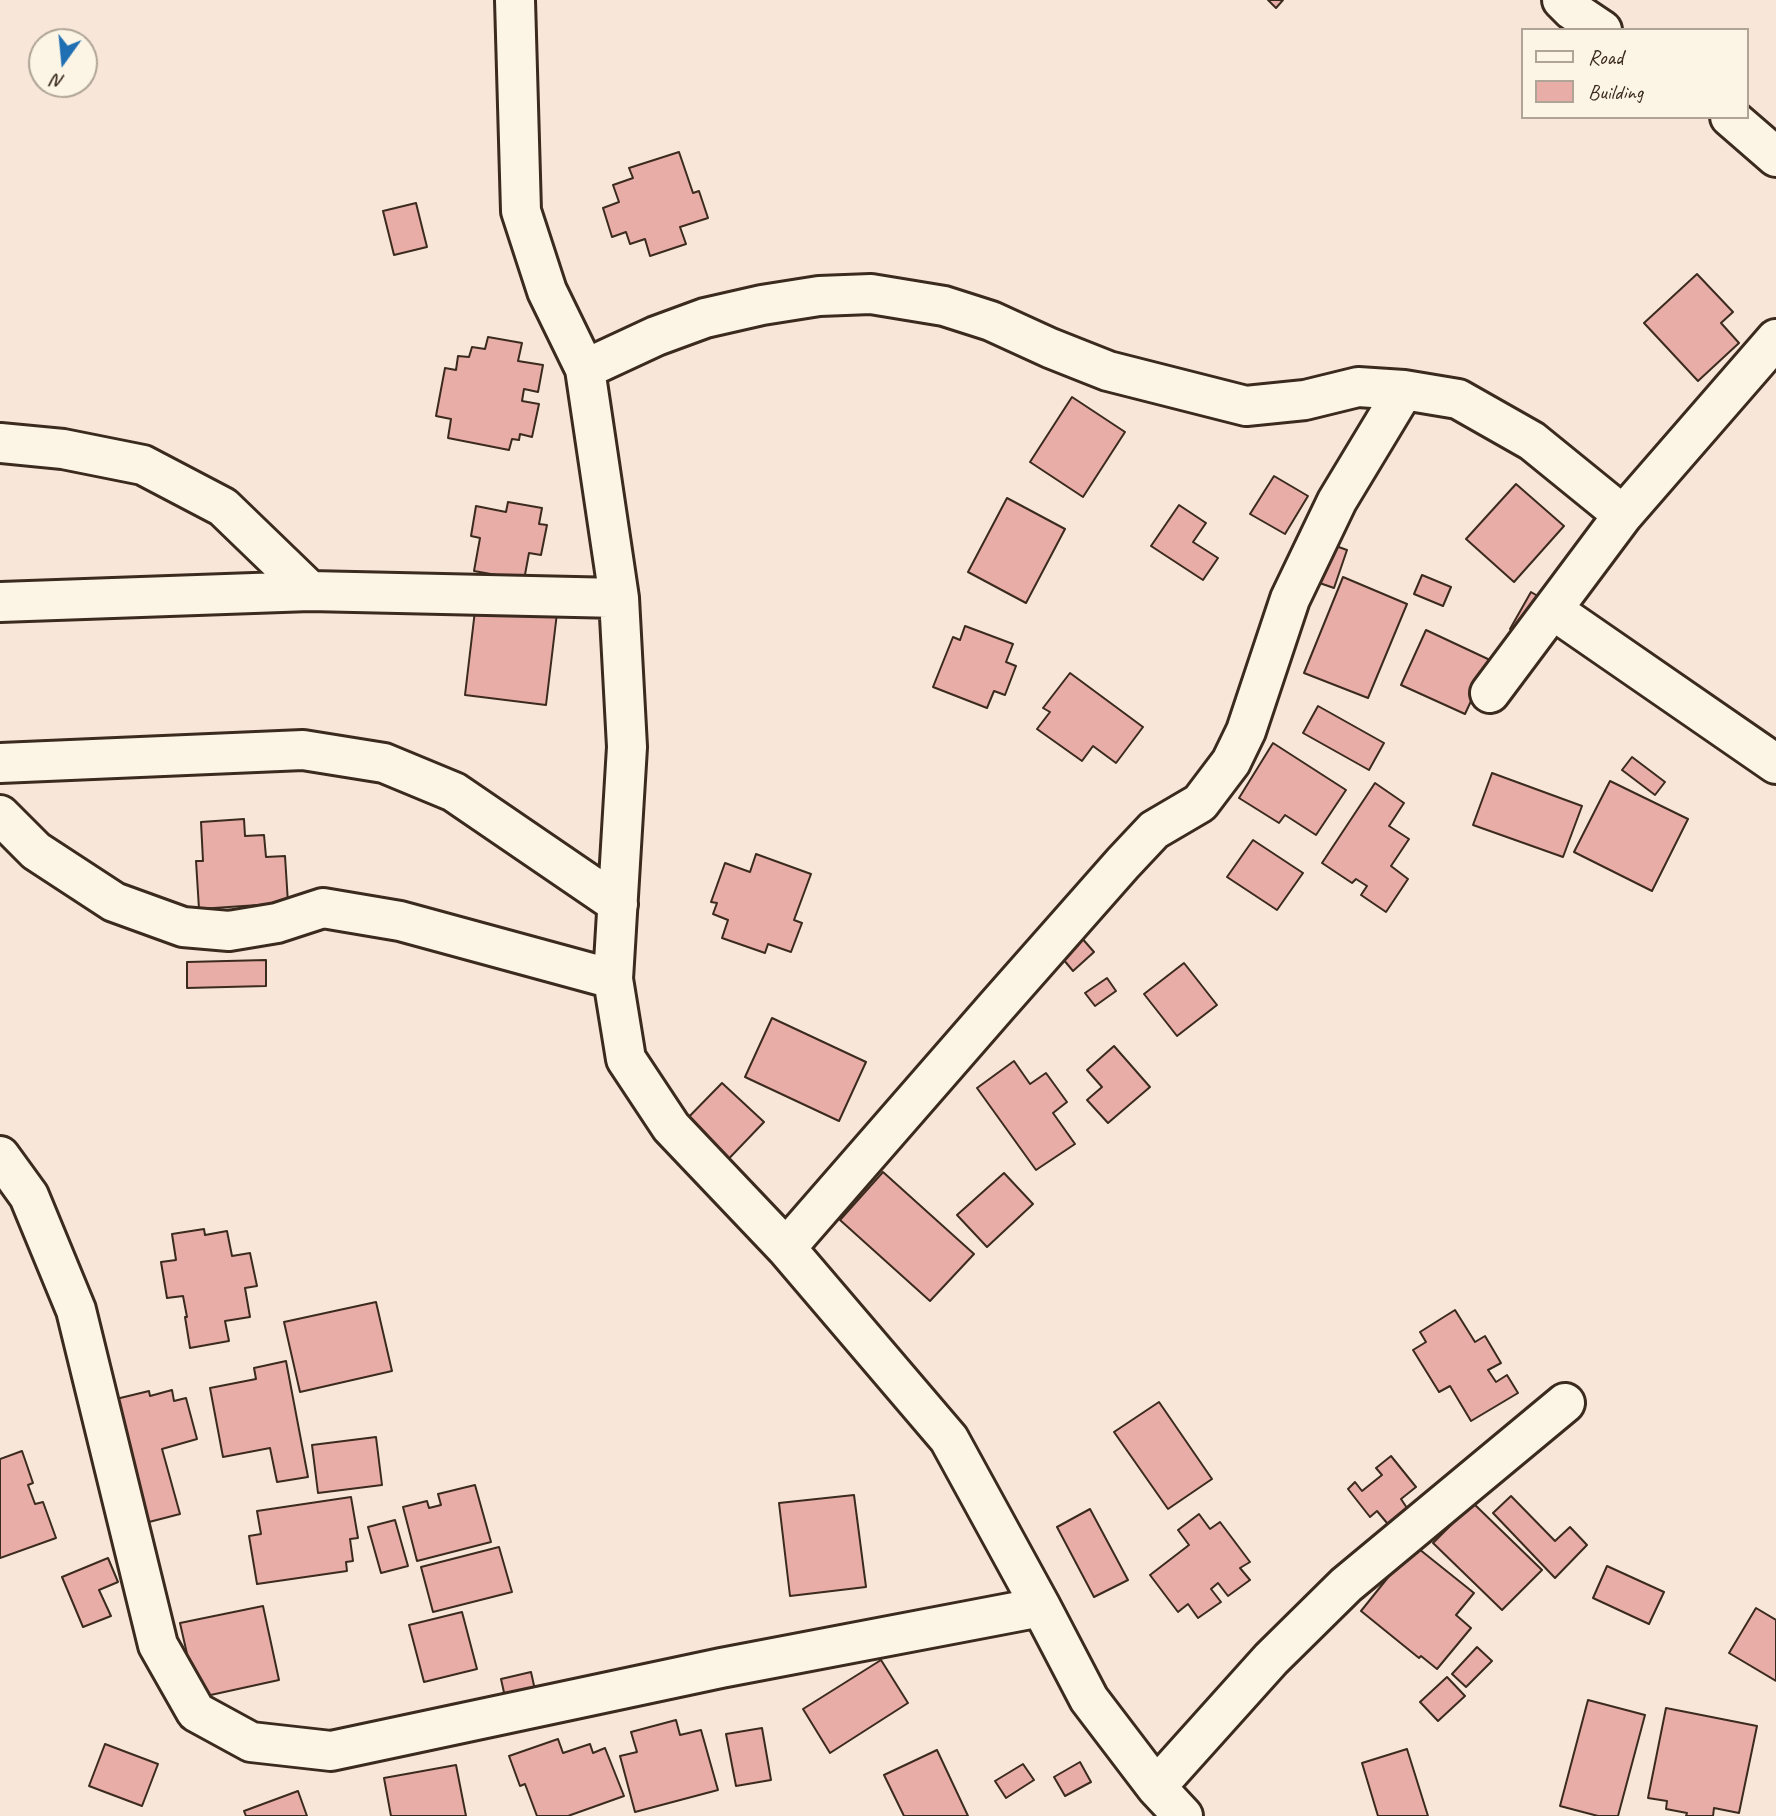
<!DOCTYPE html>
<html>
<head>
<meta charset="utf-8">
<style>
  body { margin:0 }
  #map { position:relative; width:1776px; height:1816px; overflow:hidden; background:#f8e7d9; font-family:Caveat,sans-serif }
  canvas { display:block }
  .legend { position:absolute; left:1521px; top:28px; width:228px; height:91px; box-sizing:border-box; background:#fcf5e5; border:2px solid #afa495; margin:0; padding:9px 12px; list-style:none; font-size:21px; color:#3b2a1e }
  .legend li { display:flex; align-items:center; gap:14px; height:35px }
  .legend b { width:35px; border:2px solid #afa495 }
  .north { position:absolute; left:28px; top:28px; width:70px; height:70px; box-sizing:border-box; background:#fcf5e5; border:2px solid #afa495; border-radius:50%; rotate:195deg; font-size:19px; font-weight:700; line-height:28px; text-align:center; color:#3b2a1e }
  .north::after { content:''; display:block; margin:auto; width:24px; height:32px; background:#1f6fb2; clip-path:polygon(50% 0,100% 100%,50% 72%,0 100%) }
</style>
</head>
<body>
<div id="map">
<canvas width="1776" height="1816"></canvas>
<ul class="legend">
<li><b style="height:9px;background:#fcf5e5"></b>Road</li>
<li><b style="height:19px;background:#e8ada7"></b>Building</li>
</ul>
<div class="north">N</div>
</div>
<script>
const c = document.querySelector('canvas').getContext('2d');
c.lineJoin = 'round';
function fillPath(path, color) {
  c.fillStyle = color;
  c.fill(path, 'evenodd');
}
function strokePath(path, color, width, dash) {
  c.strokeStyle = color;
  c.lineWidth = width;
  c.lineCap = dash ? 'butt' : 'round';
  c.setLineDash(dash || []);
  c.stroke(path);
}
const building = new Path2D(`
  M1268 0H1283L1276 8Z
  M679 152 693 193 699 191 708 218 680 227 686 244 650 256 645 239 630 244 626 232 612 237 603 208 619 202 613 185 633 178 629 168Z
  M416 203 427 247 394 255 383 211Z
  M1697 274 1733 312 1721 323 1739 343 1698 381 1644 323Z
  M488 337 522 343 518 361 543 365 538 392 524 389 522 401 539 404 532 437 520 434 519 440 512 439 509 450 448 438 451 419 436 416 445 368 456 370 458 356 469 357 472 347 485 349Z
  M1072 397 1125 432 1083 497 1030 462Z
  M1274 476 1308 496 1285 534 1250 514Z
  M1516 484 1564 526 1514 582 1466 539Z
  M1007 498 1065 529 1026 603 968 572Z
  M508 502 542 508 539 524 547 525 541 555 529 553 524 580 474 571 480 538 471 536 476 506 506 512Z
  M1179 505 1206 523 1193 542 1218 558 1203 580 1151 546Z
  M1322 541 1347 550 1334 588 1308 579Z
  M1422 575 1451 587 1443 606 1414 594Z
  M1343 577 1407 604 1368 698 1304 673Z
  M1531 592 1551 604 1529 640 1510 629Z
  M476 602 557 613 546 705 465 695Z
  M965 626 1013 644 1006 662 1016 666 1005 695 994 691 987 708 933 687 953 637 960 640Z
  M1426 630 1490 660 1465 714 1401 685Z
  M1070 673 1143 727 1116 763 1093 746 1082 761 1037 729 1050 712 1043 708Z
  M1318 706 1384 743 1369 770 1303 733Z
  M1273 743 1346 790 1316 835 1285 815 1279 823 1239 798Z
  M1632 757 1665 782 1655 795 1622 770Z
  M1492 773 1582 806 1563 857 1473 825Z
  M1610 781 1688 819 1652 891 1574 852Z
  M1375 783 1404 803 1389 826 1409 839 1391 866 1408 879 1386 912 1361 895 1367 886 1356 879 1352 883 1322 863Z
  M244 819 245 836 264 835 266 857 285 856 288 903 199 909 196 861H203L201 822Z
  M1253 840 1303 873 1277 910 1227 877Z
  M756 854 811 874 794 920 802 923 791 952 768 944 765 953 722 938 728 920 713 914 717 903 711 902 725 863 750 872Z
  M1073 928 1094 952 1073 971 1053 947Z
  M266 960V986L187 988V962Z
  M1184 963 1217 1005 1177 1036 1144 994Z
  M1107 978 1116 991 1095 1006 1085 993Z
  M772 1018 866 1062 839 1121 745 1077Z
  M1114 1046 1150 1087 1108 1123 1087 1100 1102 1087 1087 1070Z
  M1014 1061 1030 1084 1046 1073 1067 1102 1053 1113 1075 1144 1036 1170 977 1088Z
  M722 1083 764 1122 717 1171 675 1131Z
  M883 1172 974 1254 930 1301 840 1220Z
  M1004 1173 1033 1204 987 1247 957 1215Z
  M204 1229 205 1235 227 1231 232 1256 250 1253 257 1286 245 1288 250 1317 225 1321 229 1341 190 1348 185 1317H187L183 1296 167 1298 161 1262 176 1260 172 1234Z
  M376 1302 392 1371 300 1392 284 1322Z
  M1455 1310 1475 1342 1485 1336 1501 1363 1488 1370 1496 1382 1507 1375 1518 1393 1471 1421 1450 1386 1439 1392 1413 1350 1426 1342 1420 1332Z
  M286 1361 308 1477 277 1482 270 1448 223 1457 210 1388 256 1379 254 1368Z
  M172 1390 174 1401 186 1398 197 1439 162 1449 180 1514 149 1522 116 1399 149 1391 150 1396Z
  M1159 1402 1212 1479 1168 1509 1114 1432Z
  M376 1437 382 1485 318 1493 312 1445Z
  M22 1451 33 1483 28 1485 35 1504 43 1502 56 1538 0 1558V1459Z
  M1391 1456 1416 1487 1401 1499 1411 1514 1392 1529 1377 1511 1370 1517 1348 1489 1355 1482 1362 1491 1382 1475 1376 1468Z
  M475 1485 491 1542 417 1561 403 1507 427 1501 429 1508 441 1505 438 1494Z
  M854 1495 866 1587 790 1596 779 1503Z
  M1511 1496 1555 1541 1570 1527 1587 1545 1555 1578 1493 1513Z
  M351 1497 358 1538 350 1539 353 1561 346 1562 347 1571 257 1584 249 1536 261 1534 257 1511Z
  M1473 1503 1542 1570 1502 1610 1433 1543Z
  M1090 1509 1128 1580 1094 1597 1057 1527Z
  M1199 1514 1210 1529 1220 1522 1250 1562 1240 1568 1250 1580 1228 1596 1218 1583 1211 1589 1221 1602 1198 1618 1188 1604 1178 1612 1150 1575 1189 1545 1178 1530Z
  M395 1520 408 1566 381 1573 368 1527Z
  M1414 1545 1474 1593 1456 1615 1471 1628 1437 1669 1421 1656 1419 1658 1361 1611Z
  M499 1547 512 1592 433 1612 421 1567Z
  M108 1558 118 1582 99 1590 111 1616 83 1627 62 1577Z
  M1607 1566 1664 1592 1649 1624 1593 1598Z
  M263 1606 279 1680 197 1698 180 1623Z
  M1756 1608 1776 1620V1681L1729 1653Z
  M462 1612 477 1669 424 1682 409 1625Z
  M1477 1647 1492 1661 1466 1687 1452 1674Z
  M881 1660 908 1703 830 1753 803 1709Z
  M531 1672 535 1690 505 1697 501 1679Z
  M1447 1677 1465 1696 1438 1721 1420 1702Z
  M1588 1700 1645 1715 1618 1816H1598L1560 1806Z
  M1666 1708 1757 1726 1739 1813 1714 1808 1713 1816H1686L1687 1813 1666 1809 1667 1801 1648 1798Z
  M676 1720 680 1735 701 1730 718 1790 635 1812 620 1756 637 1752 631 1732Z
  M762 1728 771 1780 736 1786 726 1734Z
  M558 1739 563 1753 590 1744 593 1753 605 1748 624 1796 568 1816H537L525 1784 520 1786 509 1756Z
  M105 1744 158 1764 142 1806 89 1786Z
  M1407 1749 1428 1816H1378L1362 1763Z
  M937 1750 968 1816H904L884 1775Z
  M1080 1762 1091 1782 1065 1796 1054 1777Z
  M1023 1764 1034 1780 1006 1798 995 1781Z
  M456 1765 466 1816H391L384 1778Z
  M298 1791 307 1816H246L244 1811Z`);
fillPath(building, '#e8ada7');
strokePath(building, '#3b2a1e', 2);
const minor = new Path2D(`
  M515 0 521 211 547 291 585 369 619 598 627 747 613 979 626 1059 671 1127 786 1248 949 1439 1041 1607 1089 1699 1156 1787 1183 1816
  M1562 0 1572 10 1602 30
  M1730 117 1776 157
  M585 369 656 336 705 318 762 305 819 296 871 294 944 306 991 321 1050 348 1108 371 1246 406 1305 400 1358 387 1404 390 1458 399 1532 441 1623 515
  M0 443 63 449 143 465 223 507 310 591
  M0 602 310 591 619 598
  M1553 610 1776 764
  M1490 693 1623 515 1776 339
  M0 763 303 750 384 763 454 792 618 904
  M0 815 36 851 114 902 183 927 229 931 277 923 323 908 400 921 613 979
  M0 1156 29 1196 76 1310 158 1645 196 1712 251 1742 331 1751 721 1668 1041 1607
  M786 1248 996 1007 1123 863 1154 830 1200 803 1231 762 1246 731 1290 599 1337 501 1404 390
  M1156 1787 1271 1659 1346 1585 1565 1403`);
strokePath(minor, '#3b2a1e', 44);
strokePath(minor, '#fcf5e5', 38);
</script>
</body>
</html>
